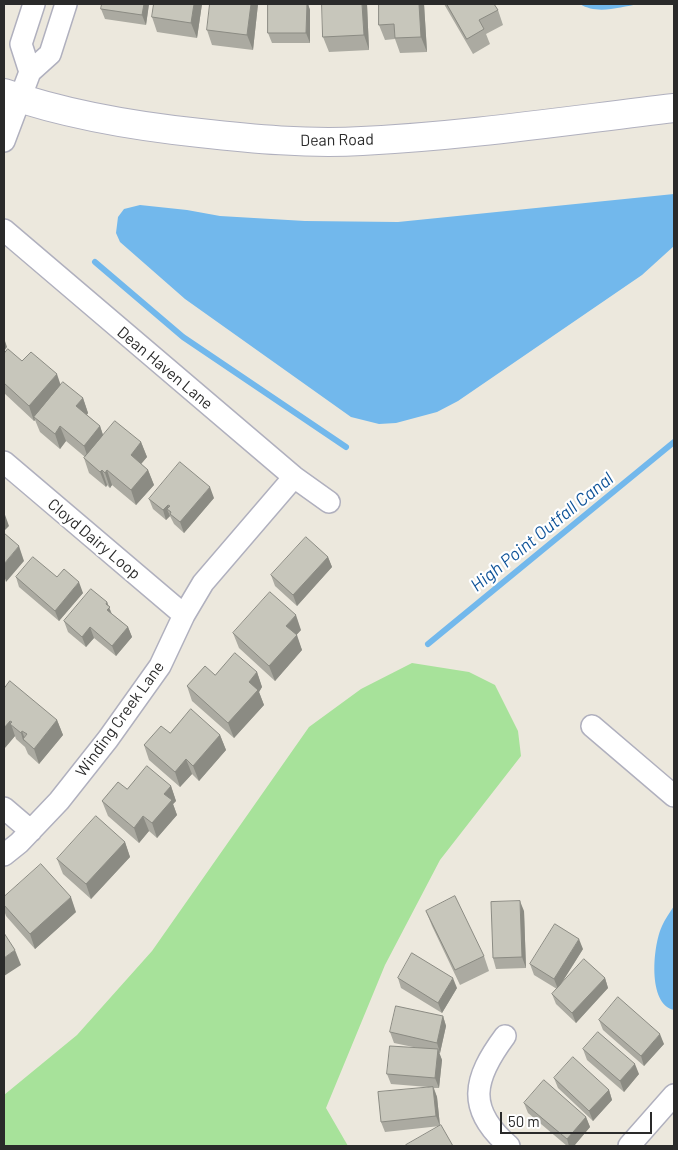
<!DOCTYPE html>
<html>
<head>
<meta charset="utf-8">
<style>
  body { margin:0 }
  #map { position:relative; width:678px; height:1150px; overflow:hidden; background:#ece8dd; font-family:Barlow,sans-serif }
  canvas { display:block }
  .frame { position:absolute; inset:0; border:5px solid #2a2a2a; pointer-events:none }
  .scale { position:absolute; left:500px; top:1112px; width:152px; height:22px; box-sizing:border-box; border:2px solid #2a2a2a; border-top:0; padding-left:6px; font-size:15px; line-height:18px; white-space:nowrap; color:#2a2a2a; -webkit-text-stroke:4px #fff; paint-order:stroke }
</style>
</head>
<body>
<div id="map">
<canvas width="678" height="1150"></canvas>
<div class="frame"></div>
<div class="scale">50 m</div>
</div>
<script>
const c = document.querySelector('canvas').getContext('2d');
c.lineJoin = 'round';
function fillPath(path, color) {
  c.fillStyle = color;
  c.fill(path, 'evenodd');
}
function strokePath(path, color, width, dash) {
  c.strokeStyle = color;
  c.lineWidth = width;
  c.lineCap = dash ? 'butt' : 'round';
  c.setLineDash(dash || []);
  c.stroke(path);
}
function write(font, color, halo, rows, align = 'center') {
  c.font = font + ' Barlow,sans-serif';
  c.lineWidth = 4.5;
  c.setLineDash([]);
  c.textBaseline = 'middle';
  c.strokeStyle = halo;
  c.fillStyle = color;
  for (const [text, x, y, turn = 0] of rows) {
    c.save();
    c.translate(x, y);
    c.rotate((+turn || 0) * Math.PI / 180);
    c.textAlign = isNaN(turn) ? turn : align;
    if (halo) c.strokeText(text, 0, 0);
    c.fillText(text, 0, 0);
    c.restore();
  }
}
fillPath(new Path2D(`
  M412 663 469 672 495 685 518 731 521 756 440 860 385 965 326 1108 348 1146H4V1095L77 1035 152 951 309 727 361 689Z`), '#a7e29a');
fillPath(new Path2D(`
  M580 4H639C620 7 597 15 580 4Z
  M674 194V246L642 275 458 401 437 412 396 423 379 424 351 417 185 299 120 242 116 233 118 217 124 209 140 205 187 210 220 216 305 221 398 222Z
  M674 906V1010C647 1004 653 945 662 926 665 919 670 912 674 906Z`), '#72b8ec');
strokePath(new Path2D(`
  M95 262 183 337 346 447
  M428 644 674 442`), '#72b8ec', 6);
const street = new Path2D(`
  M30 72 21 44 34 4
  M4 141 30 72 50 54 66 4
  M4 230 294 477 329 502
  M4 462 184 615
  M592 726 674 796
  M4 808 31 831
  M4 855 19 843 59 801 108 739 160 666 184 615 203 583 294 477
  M505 1036C473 1079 466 1109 509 1146
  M629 1146 674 1095`);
const secondary = new Path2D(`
  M4 93C67 115 133 126 200 133 253 139 308 144 362 141 466 136 571 120 674 108`);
strokePath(street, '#b0b0be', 24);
strokePath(secondary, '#b0b0be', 30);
strokePath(street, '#fff', 21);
strokePath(secondary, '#fff', 28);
fillPath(new Path2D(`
  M149 4 146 25 105 19 101 9Z
  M202 4 197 38 157 32 152 17Z
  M258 4 253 50 212 45 207 30Z
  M268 4H308L310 10V43H272L268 33Z
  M367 4 369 50 329 52 323 37Z
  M379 4H424L427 52 400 53 395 39 385 40 379 25Z
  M444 4H494L498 10 503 25 486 34 490 44 473 54Z
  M4 354 22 361 83 398 88 413 87 415 100 426 103 435 141 442 147 457 141 464 148 470 154 485 136 505 112 485 110 488 107 485 106 487 89 473 84 458 85 457 66 441 60 449 40 432 35 420 34 421 4 393Z
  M214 498 184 533 174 524 170 516 166 520 153 509 149 499Z
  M328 557 332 567 297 606 275 586 271 575Z
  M16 577H57L83 593 59 621 19 587Z
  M107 602 112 614 128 627 132 637 116 656 94 638 86 647 68 632 64 621Z
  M301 630 296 635 302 650 275 681 239 648 233 633Z
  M257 672 262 687 259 692 264 705 234 738 192 701 187 686 215 675Z
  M4 689 57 720 63 735 39 764 28 754 25 747 16 739 15 736 4 749Z
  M170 733 220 735 226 750 199 781 192 774 180 787 149 760 144 745Z
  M171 786 176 801 173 804 177 815 157 838 149 831 139 843 108 816 102 801 127 789Z
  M125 842 130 857 91 899 63 874 57 859Z
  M4 897 76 912 35 949 6 916 4 910Z
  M426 911 484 956 489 971 460 985 432 926Z
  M524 911 526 968 496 969 493 958Z
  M583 949 560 985 605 978 608 988 576 1023 556 1004 552 994 557 989 534 975 530 964Z
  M398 978 457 988 442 1013 401 988Z
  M443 1016 446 1026 440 1053H439L442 1060 439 1088H434L437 1097 440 1126 385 1132 381 1122 428 1087 391 1084 387 1074 418 1048 394 1043 390 1032Z
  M599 1020 664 1044 644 1066 603 1030Z
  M583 1049 639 1074 624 1092 587 1060Z
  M554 1078 609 1090 612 1100 593 1121 558 1088Z
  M524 1103 586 1117 590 1127 574 1146H567L528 1113Z`), '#abaaa1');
fillPath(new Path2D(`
  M144 4H149L146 25 142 15Z
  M194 4H202L197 38 191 23Z
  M251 4H258L253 50 247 35Z
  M307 4H308L310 10V43L306 33Z
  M362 4H367L369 50 364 35Z
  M419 4H424L427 52 421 37Z
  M4 338 7 347 4 351Z
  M57 374 62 389 34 417 35 420 34 421 29 406Z
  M83 398 88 413 82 421 76 406Z
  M60 426 66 441 60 449 55 434Z
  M100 426 105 441 89 461 84 446Z
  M141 442 147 457 136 470 131 455Z
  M102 470 107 485 106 487 100 472Z
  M107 470 112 485 110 488 105 473Z
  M148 470 154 485 136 505 131 490Z
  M210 487 214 498 184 533 180 522Z
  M168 505 170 511 167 509 170 516 166 520 163 510Z
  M4 512 9 526 4 531Z
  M19 546 24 561 6 582 4 575V564Z
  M328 557 332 567 297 606 293 595Z
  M79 582 83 593 59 621 55 611Z
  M107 602 113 618 111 620 106 604Z
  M296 615 301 630 291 641 286 626Z
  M90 627 94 638 86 647 82 637Z
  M128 627 132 637 116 656 112 646Z
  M297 635 302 650 275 681 269 666Z
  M257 672 262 687 259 692 264 705 234 738 228 723 249 682Z
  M57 720 63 735 39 764 34 749Z
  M10 721 15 736 4 749V728Z
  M22 731 26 742 23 740 21 733Z
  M220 735 226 750 199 781 193 766Z
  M186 759 192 774 180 787 175 772Z
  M171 786 176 801 173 804 177 815 157 838 152 823 164 794Z
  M143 816 149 831 139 843 134 828Z
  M125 842 130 857 91 899 86 884Z
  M71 897 76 912 35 949 30 934Z
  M520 901 524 911 526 968 522 957Z
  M579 939 583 949 558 989 554 979Z
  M15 950 21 965 4 976V958Z
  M453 978 457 988 442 1013 438 1003Z
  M605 978 608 988 576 1023 572 1013Z
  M443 1016 446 1026 440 1053 437 1043Z
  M660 1034 664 1044 644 1066 641 1056Z
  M438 1049 442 1060 439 1088 435 1078Z
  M635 1064 639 1074 624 1092 620 1081Z
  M433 1087 437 1097 440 1126 436 1116Z
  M609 1090 612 1100 593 1121 589 1111Z
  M586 1117 590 1127 574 1146H569L567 1139Z`), '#8b8b83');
const building = new Path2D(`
  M102 4H144L142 15 101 9Z
  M154 4H194L191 23 152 17Z
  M210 4H251L247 35 207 30Z
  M268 4H307L306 33H268Z
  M322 4H362L364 35 323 37Z
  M379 4H419L421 37 395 38 394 24 379 25Z
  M447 4H494L498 10 479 20 484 29 467 39Z
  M8 349 22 361 31 352 57 374 29 406 4 383V354Z
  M63 382 83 398 76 406 100 426 84 446 60 426 55 434 34 417Z
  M115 421 141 442 131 455 148 470 131 490 107 470 105 473 102 470 100 472 84 458Z
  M180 462 210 487 180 522 170 514 171 512 167 509 170 506 168 505 163 510 149 499Z
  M4 533 19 546 4 564Z
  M306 537 328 557 293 595 271 575Z
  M33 557 57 577 64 569 79 582 55 611 16 577Z
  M91 589 107 602 106 604 110 607 107 610 128 627 112 646 90 627 82 637 64 621Z
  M270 592 296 615 286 626 297 635 269 666 233 633Z
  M235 653 257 672 249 682 258 690 228 723 187 686 205 666 215 675Z
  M10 681 57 720 34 749 23 739 27 734 22 731 21 733 10 724 12 722 10 721 4 728V689Z
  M191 709 220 735 193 766 186 759 175 772 144 745 161 726 170 733Z
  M147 766 171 786 164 794 172 800 152 823 143 816 134 828 102 801 118 782 127 789Z
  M96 816 125 842 86 884 57 859Z
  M41 864 71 897 30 934 4 905V897Z
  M455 896 484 956 455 970 426 911Z
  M520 901 522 957 493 958 491 902Z
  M555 924 579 939 554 979 530 964Z
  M4 933 15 950 4 958Z
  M412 953 453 978 438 1003 398 978Z
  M584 959 605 978 572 1013 552 994Z
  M618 997 660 1034 641 1056 599 1020Z
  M396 1006 443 1016 437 1043 390 1032Z
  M598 1032 635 1064 620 1081 583 1049Z
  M390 1046 438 1049 435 1078 387 1074Z
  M573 1057 609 1090 589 1111 554 1078Z
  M544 1080 586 1117 567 1139 524 1103Z
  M433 1087 436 1116 381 1122 378 1092Z
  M441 1125 453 1146H407L406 1145Z`);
fillPath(building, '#c7c6bb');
strokePath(building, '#8b8b83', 1);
write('16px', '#2a2a2a', '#fff', [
  ["Dean Road",337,140,-1],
  ["Dean Haven Lane",165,368,40],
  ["Cloyd Dairy Loop",94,539,40],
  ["Winding Creek Lane",120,719,-54]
]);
write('italic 18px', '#105499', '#fff', [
  ["High Point Outfall Canal",542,532,-39]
]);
</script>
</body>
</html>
